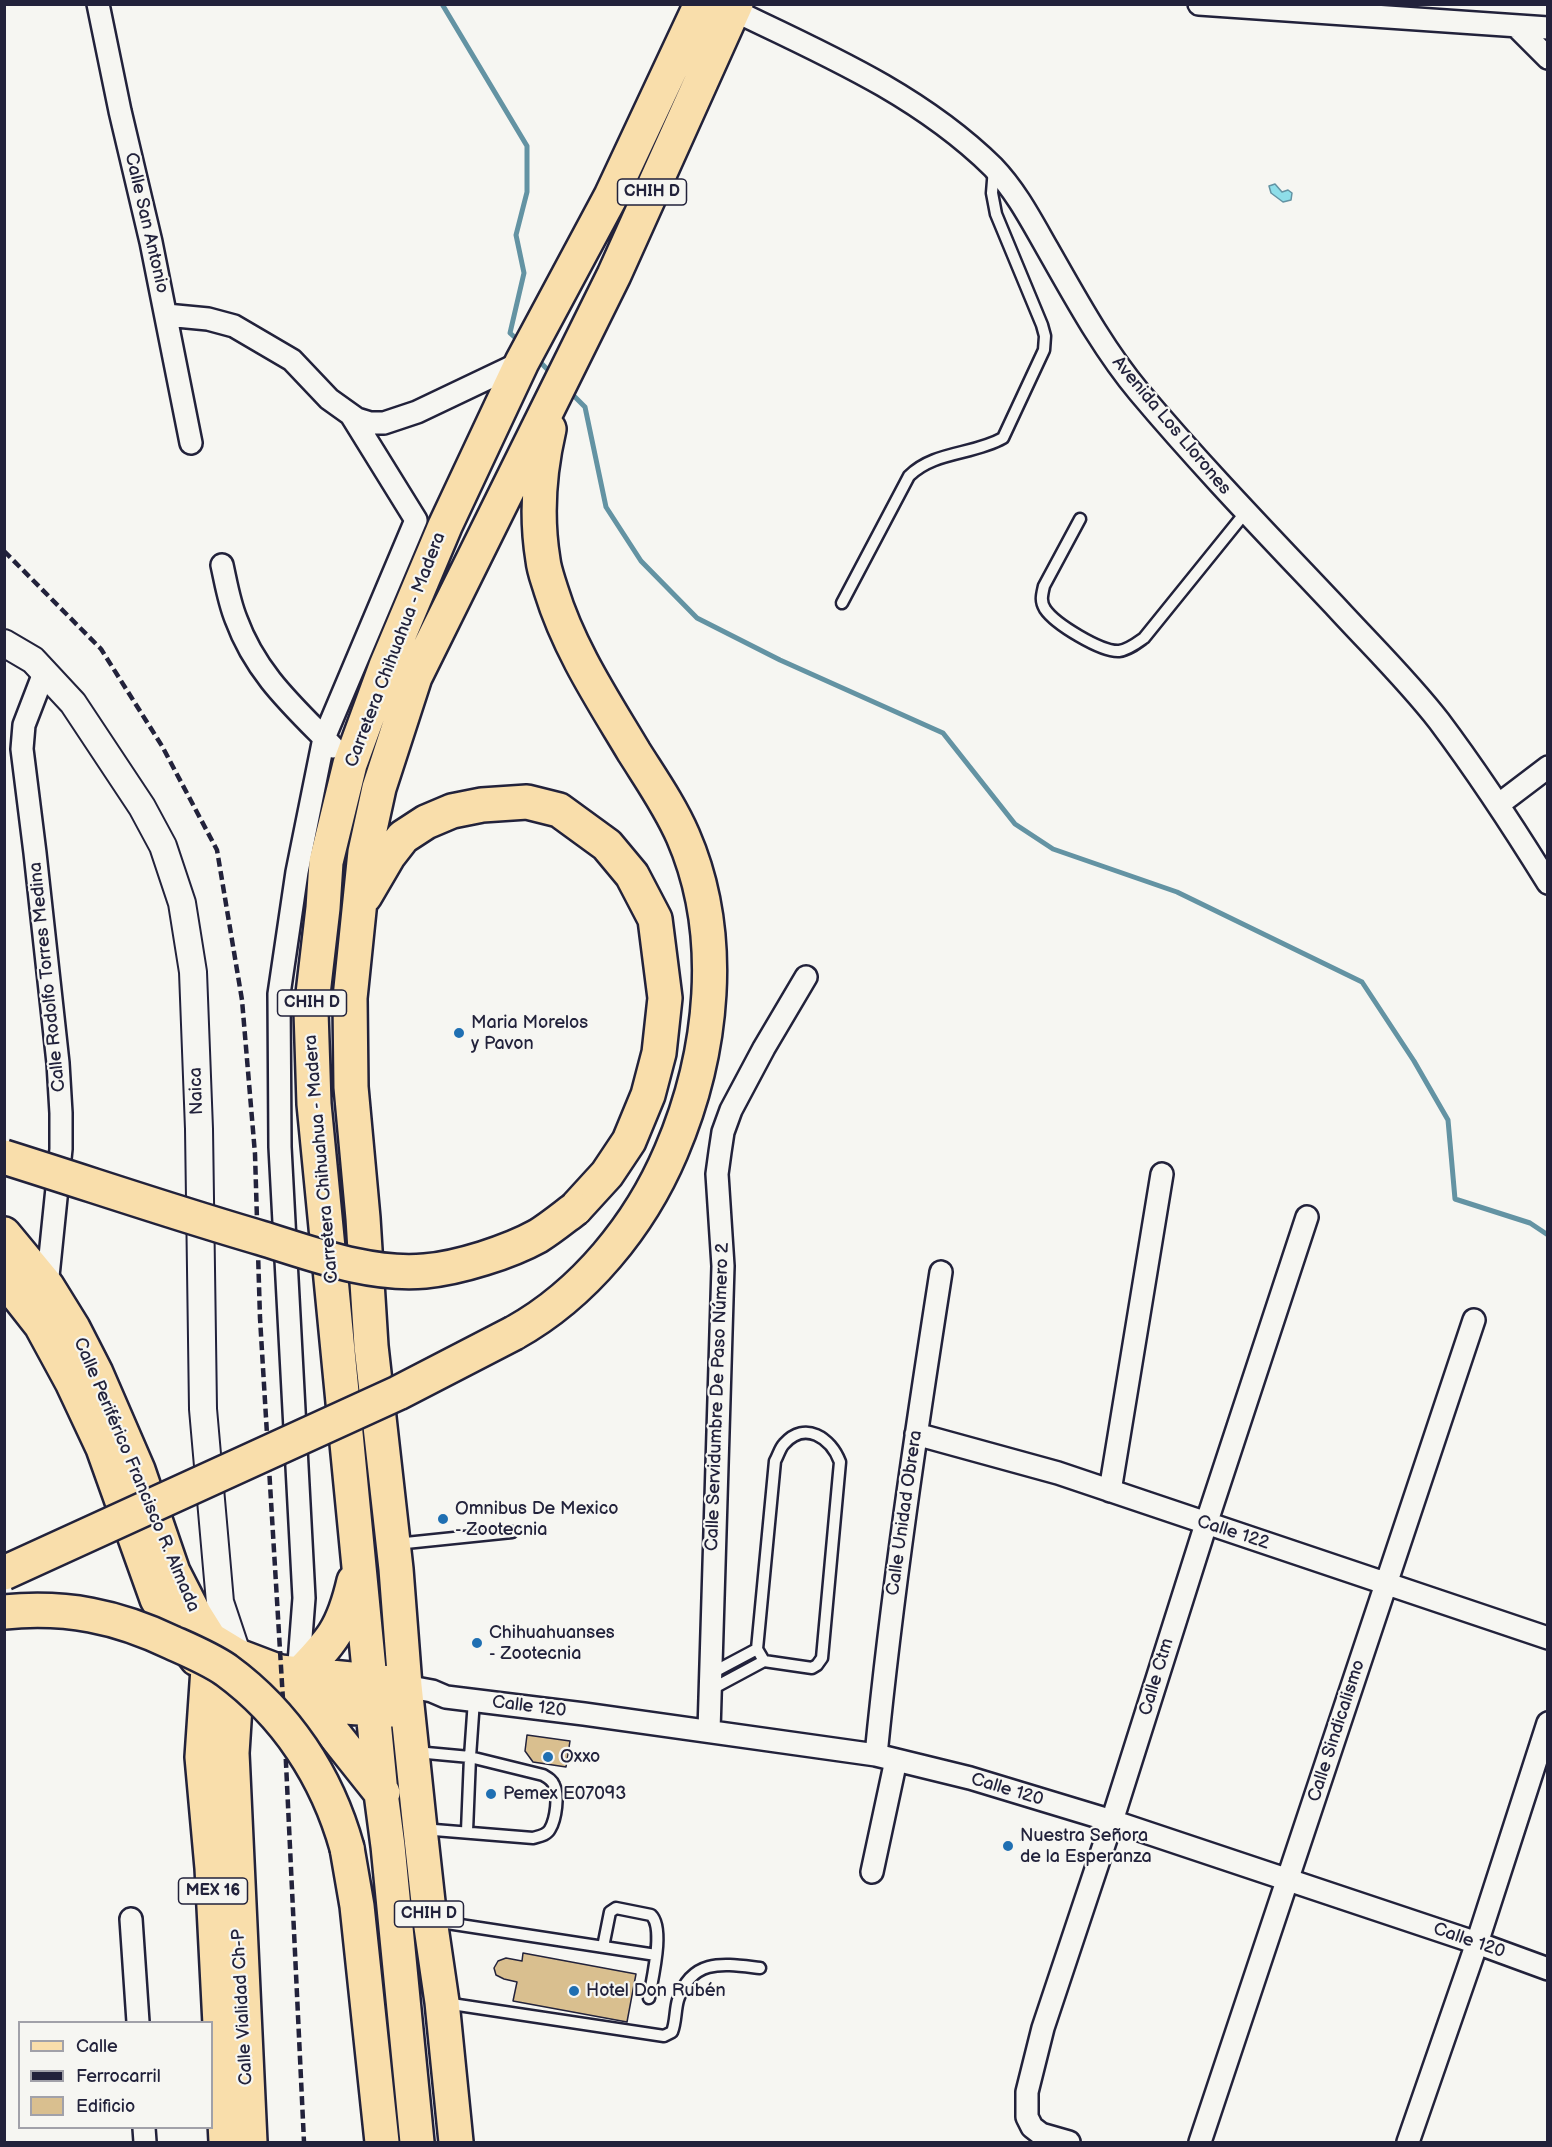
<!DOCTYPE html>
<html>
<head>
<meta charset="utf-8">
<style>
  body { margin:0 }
  #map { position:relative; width:1552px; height:2147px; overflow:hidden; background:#f6f6f2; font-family:"Balsamiq Sans",sans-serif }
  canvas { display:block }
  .frame { position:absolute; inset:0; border:6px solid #22223b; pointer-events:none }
  .legend { position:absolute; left:18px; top:2021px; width:195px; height:108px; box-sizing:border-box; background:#f6f6f2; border:2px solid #a1a1a9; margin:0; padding:8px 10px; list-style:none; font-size:18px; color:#22223b }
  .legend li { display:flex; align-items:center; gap:12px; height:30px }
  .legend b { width:30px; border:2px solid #a1a1a9 }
</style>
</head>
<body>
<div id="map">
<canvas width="1552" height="2147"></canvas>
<div class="frame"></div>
<ul class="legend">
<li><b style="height:8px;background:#f9deab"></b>Calle</li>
<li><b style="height:8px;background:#22223b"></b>Ferrocarril</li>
<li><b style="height:16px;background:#d9bf8f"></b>Edificio</li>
</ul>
</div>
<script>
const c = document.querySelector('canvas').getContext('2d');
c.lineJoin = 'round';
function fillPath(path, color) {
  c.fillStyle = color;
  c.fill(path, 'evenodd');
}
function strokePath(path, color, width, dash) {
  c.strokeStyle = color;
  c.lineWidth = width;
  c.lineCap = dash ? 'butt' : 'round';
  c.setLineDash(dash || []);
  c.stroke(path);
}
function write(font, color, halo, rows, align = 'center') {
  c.font = font + ' "Balsamiq Sans",sans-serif';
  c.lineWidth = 4.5;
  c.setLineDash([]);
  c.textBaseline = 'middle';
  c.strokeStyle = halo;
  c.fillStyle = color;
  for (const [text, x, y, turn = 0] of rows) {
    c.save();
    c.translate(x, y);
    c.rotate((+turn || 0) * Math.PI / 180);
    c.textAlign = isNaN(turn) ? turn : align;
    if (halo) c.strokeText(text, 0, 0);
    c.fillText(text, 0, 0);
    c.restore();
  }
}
const water = new Path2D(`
  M1275 184 1282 192 1288 190 1292 193 1291 200 1283 202 1271 193 1269 186Z`);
fillPath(water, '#8edee9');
strokePath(water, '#6393a3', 1.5);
strokePath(new Path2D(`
  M442 4 527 146V192L516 235 524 273 510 333 521 343
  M536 358 553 375
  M568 390 585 407 606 507 641 561 697 618 780 660 943 733 1015 824 1053 849 1177 892 1362 982 1414 1061 1448 1120 1455 1199 1530 1223 1548 1235`), '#6393a3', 5);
const building = new Path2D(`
  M527 1735 570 1741 566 1767 533 1762 525 1751Z
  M523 1953 636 1974 627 2022 513 2001 517 1982 504 1979 496 1975 494 1968 498 1961 506 1958 522 1961Z`);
fillPath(building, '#d9bf8f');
strokePath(building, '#22223b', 1.5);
const service = new Path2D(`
  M1080 519 1044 586C1042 595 1040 601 1045 609 1055 624 1101 652 1119 651 1128 650 1137 643 1144 638L1245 513
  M842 603 909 476C934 451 973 455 1003 438L1044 350 1045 336 1042 325 996 214 992 193 994 168
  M396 1544 512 1532
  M710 1674 757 1649
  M710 1690 764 1661 812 1668 817 1665 822 1658 840 1462C831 1438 805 1420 784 1444 780 1448 778 1456 775 1461L757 1649 764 1661
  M416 1752 470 1757 467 1831
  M422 1829 533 1838C540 1836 547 1835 550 1829 556 1819 559 1795 554 1785 552 1780 548 1778 543 1775L470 1757 474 1700
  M434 1921 656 1955
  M603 1947 610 1912 616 1908 651 1915C665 1928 652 1979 649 1998
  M445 2003 664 2036 672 2032C676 2022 675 2010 678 2000 692 1957 725 1964 760 1968`);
const minor = new Path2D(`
  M98 4 120 111 151 242 191 443
  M725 4 733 10C825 54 920 95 993 167 1016 191 1031 220 1047 248 1075 297 1103 349 1139 392 1202 467 1270 537 1337 608 1371 645 1408 681 1439 721 1478 773 1514 828 1548 883
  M1199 4 1548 28
  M1516 26 1548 58
  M166 315 208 319 234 326 292 360 329 399 357 419 370 423H384L417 412 522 362
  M222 565C226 583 229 602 236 619 256 674 293 706 333 747
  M44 673 24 725 22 749 35 853 58 1063 61 1113V1149L47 1286
  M1498 805 1548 767
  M916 1434 1058 1473 1548 1638
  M1110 1491 1162 1174
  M298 1676 304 1598 280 1147 279 994 297 872 324 738 416 520 351 415
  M405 1686 432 1691 446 1697 584 1714 876 1755 970 1778 1112 1821 1477 1943 1548 1969
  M709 1731 723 1266 717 1174 720 1152 723 1132 731 1110 764 1048 806 977
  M876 1755C892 1593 916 1432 941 1272
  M872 1872 896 1760
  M131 1919 138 2022
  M144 2128 145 2142
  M1069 2142 1041 2134 1032 2127 1027 2117V2092L1043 2028 1112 1821 1206 1524 1307 1217
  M1200 2142 1474 1320
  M1408 2142 1477 1943 1548 1723`);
const tertiary = new Path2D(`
  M4 643 33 660 73 703 142 807 163 846 182 903 193 972 199 1129 203 1409 220 1602 238 1656`);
const primary = new Path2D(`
  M210 1639 202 1757 212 1868 226 2142
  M238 1659 232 1753 250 2142`);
const trunk = new Path2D(`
  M365 896 389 855 403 837 426 822 452 811 482 805 527 802 559 810 607 845 632 875 655 919 665 998 659 1053 648 1095 629 1141 607 1174 575 1209
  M4 1234 47 1286 73 1328 96 1373 138 1470 173 1572 195 1615 210 1639 238 1656 280 1672 391 1683
  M4 1278 41 1325 72 1382 103 1448 157 1599 176 1632 197 1659
  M514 1333C584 1294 640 1225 671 1152 713 1054 726 935 683 836 670 806 651 779 634 752 603 700 569 649 551 590 548 580 544 570 543 560 536 517 539 472 549 429
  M298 1676C332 1641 343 1629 354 1581
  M242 1690C291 1706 343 1707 395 1710
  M311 1705 381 1793H383
  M347 1848 357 1906 382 2142
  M417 2142 388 1846 381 1793 314 1104 311 1011 323 908 326 862 350 764 386 666 445 526 522 362 611 196 701 4
  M456 2142 442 2002 430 1920 420 1829 405 1686 396 1569 371 1346 363 1218 351 1087 350 998 365 852 379 788 415 677 614 275 736 4`);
strokePath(service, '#22223b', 15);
strokePath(minor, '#22223b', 26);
strokePath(tertiary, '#22223b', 30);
strokePath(primary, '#22223b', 38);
strokePath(trunk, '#22223b', 38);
strokePath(service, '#f6f6f2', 10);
strokePath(minor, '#f6f6f2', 21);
strokePath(tertiary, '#f6f6f2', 26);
strokePath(primary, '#f9deab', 33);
strokePath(trunk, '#f9deab', 33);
strokePath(new Path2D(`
  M4 551 101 649 162 746 217 850 242 1000 255 1154 260 1318 283 1700 304 2142`), '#22223b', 4.5, [9, 4.5]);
const trunkBridge = new Path2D(`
  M4 1157C90 1184 175 1213 261 1238 313 1254 370 1276 425 1271 459 1268 509 1252 538 1236 551 1228 563 1218 575 1209
  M4 1573 398 1393 514 1333
  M4 1612C66 1606 117 1616 173 1643 191 1651 210 1659 226 1670 286 1714 327 1776 347 1848`);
strokePath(trunkBridge, '#22223b', 38, []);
strokePath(trunkBridge, '#f9deab', 33);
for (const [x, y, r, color] of [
  [459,1033,6,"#1f6fb2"],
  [443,1519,6,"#1f6fb2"],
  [477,1643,6,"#1f6fb2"],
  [548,1757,6,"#1f6fb2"],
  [491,1794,6,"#1f6fb2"],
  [1008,1846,6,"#1f6fb2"],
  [574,1991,6,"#1f6fb2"]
]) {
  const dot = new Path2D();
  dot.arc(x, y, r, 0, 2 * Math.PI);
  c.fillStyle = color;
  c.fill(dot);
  strokePath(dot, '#f6f6f2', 2);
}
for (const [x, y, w] of [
  [652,192,69],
  [312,1003,69],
  [213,1891,69],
  [429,1914,69]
]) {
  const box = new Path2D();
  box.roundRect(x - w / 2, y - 13, w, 26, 4.5);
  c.fillStyle = '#f6f6f2';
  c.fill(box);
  strokePath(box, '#22223b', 1.5);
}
write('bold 16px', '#22223b', null, [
  ["CHIH D",652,192],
  ["CHIH D",312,1003],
  ["MEX 16",213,1891],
  ["CHIH D",429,1914]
]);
write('18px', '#22223b', '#f6f6f2', [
  ["Calle San Antonio",146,223,77],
  ["Avenida Los Llorones",1171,426,50],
  ["Carretera Chihuahua - Madera",396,650,-69],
  ["Calle Rodolfo Torres Medina",48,977,-96],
  ["Naica",197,1091,-92],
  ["Carretera Chihuahua - Madera",322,1159,-95],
  ["Calle Servidumbre De Paso Número 2",718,1397,-88],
  ["Calle Periférico Francisco R. Almada",136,1475,67],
  ["Calle Unidad Obrera",905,1513,-82],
  ["Calle 122",1233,1533,18],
  ["Calle Ctm",1157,1677,-73],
  ["Calle 120",529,1707,7],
  ["Calle Sindicalismo",1337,1731,-72],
  ["Calle 120",1007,1790,17],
  ["Calle 120",1469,1941,19],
  ["Calle Vialidad Ch-P",243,2007,-93]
]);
write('18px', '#22223b', '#f6f6f2', [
  ["Maria Morelos",471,1023],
  ["y Pavon",471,1044],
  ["Omnibus De Mexico",455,1509],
  ["- Zootecnia",455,1530],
  ["Chihuahuanses",489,1633],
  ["- Zootecnia",489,1654],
  ["Oxxo",560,1757],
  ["Pemex E07093",503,1794],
  ["Nuestra Señora",1020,1836],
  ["de la Esperanza",1020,1857],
  ["Hotel Don Rubén",586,1991]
], 'left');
</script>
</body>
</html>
